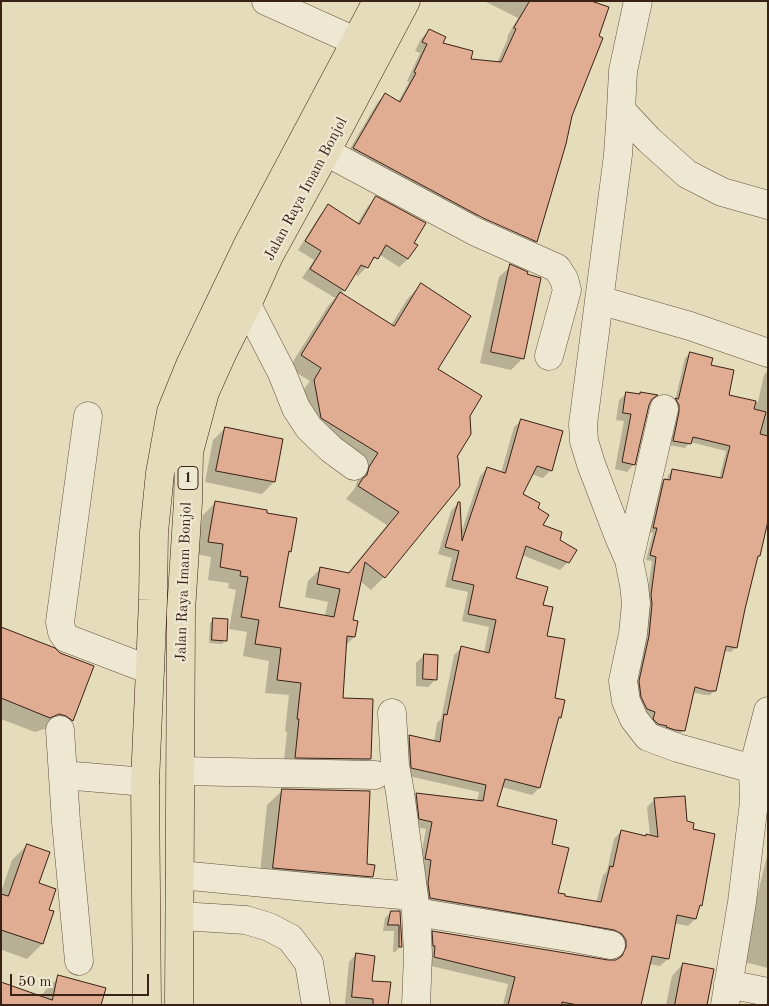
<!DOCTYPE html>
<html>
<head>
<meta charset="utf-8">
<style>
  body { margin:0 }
  #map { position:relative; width:769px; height:1006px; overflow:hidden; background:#e5dcbb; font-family:"Old Standard TT",serif }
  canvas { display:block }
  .frame { position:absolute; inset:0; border:2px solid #392116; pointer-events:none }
  .scale { position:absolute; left:10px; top:974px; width:139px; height:22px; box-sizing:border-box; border:2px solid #392116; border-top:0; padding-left:6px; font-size:15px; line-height:18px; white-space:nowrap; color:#392116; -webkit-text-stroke:4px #eee8d3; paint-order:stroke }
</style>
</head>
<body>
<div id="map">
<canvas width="769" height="1006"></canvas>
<div class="frame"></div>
<div class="scale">50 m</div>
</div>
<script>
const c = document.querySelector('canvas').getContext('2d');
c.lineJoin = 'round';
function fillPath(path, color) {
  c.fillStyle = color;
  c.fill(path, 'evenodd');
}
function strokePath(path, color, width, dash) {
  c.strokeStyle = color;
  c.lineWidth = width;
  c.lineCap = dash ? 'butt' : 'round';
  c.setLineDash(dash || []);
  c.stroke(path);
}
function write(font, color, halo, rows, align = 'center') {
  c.font = font + ' "Old Standard TT",serif';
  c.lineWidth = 4.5;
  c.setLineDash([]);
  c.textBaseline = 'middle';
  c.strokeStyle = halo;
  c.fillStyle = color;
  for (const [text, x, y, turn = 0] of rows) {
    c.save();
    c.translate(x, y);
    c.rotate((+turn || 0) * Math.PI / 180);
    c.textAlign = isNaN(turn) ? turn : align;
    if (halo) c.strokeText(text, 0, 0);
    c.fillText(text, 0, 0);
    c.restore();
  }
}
fillPath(new Path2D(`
  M484 1H590L571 116 536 241 527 250 345 157 377 103 385 94 398 102 409 82 407 81 420 53 415 51 421 39 429 30 441 44 469 60 497 63 508 38 507 37 518 18ZM478 214 532 238V241L477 217Z
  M376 198 412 243 408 259 399 267 379 254 358 276 354 274 344 290 341 294 391 325 408 298 421 285 436 369 468 416 455 458 458 486 384 577 371 590 360 581 352 621 354 637 345 646 341 699 370 759 357 771 283 770 287 732 285 731 289 695 265 693 269 661 243 656 247 632 229 629 236 590 228 588 229 583 208 580 211 557 196 554 203 515 216 502 266 514 290 551 287 554 278 608 325 616 328 602 305 597 308 581 321 568 347 574 387 525 346 499 355 488 357 481 367 466 309 430 301 393 310 381 289 368 328 306 335 298 302 278 314 260 298 250 320 215 328 206 357 224 368 206Z
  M511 266 523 358 511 370 480 363 499 277Z
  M690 353 710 366 728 396 745 400 758 402 764 375 768 370V518L759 556 756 558 736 647 731 652 723 651 715 690 710 695H704L692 692 683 731 678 736 649 724 650 717 642 714 634 687 652 561 646 560 653 533 648 532 659 485 664 480H667L668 475 673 470 719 479 726 451 690 442 685 448 669 445 671 404 675 401 685 358Z
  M627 393 639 395 641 393 649 402 634 464 627 472 615 469 624 421 616 420 619 400Z
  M522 420 551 470 543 478 531 474 521 495 536 509 541 526 558 540 568 562 560 570 522 555 515 579 542 606 553 699 560 717 556 721 539 788 532 795 502 787 495 807 550 845 557 894 564 897 596 903 603 875 607 871 614 839 621 831 645 837 646 836H650L647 807 655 799 686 822 691 830 701 905 698 908 695 919 688 926 674 923 668 959 660 966 649 964 639 1005H503L508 984 427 965 426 939 433 932 608 962 617 960 620 956 619 948 423 906 421 891 425 867 419 866 426 829 412 826 409 802 416 795 477 802 479 792 404 775 402 744 409 737 434 742 437 723 441 719 454 655 462 647 484 653 489 627 462 621 468 592 445 587 452 558 438 554 451 511 458 503 461 533 480 476 487 468 501 473 514 427Z
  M225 428 282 440 274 482 262 494 205 482 213 440Z
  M214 619 225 640 222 644 209 643 210 623Z
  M1 628 60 654 93 666 72 720 57 735 51 730 44 729 35 732 1 719Z
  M424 655 436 679 428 687 416 686V663Z
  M283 790 372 876 357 892 259 883 267 805Z
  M27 845 37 884 47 910 52 912 42 944 27 959 2 950 1 954V892L12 860Z
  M768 852V968L741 961Z
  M391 912H399L401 946 395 952H393L394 931H383L385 918Z
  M356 954 370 982 387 1005 345 1004 349 962Z
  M683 964 706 1005H666L672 976Z
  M59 977 100 1005H1L42 998 44 992Z`), '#0003');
const building = new Path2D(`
  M530 1H591L609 7 599 36 603 38 572 116 566 144 537 242 483 218 353 148 385 93 400 102 416 73 414 72 427 44 422 42 429 29 446 37 443 43 473 51 471 59 501 62 516 29 514 28Z
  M376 196 426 223 414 243 418 245 408 259 386 245 378 259 374 257 368 268 361 265 345 291 310 269 321 251 305 241 328 204 359 224Z
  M510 264 528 272 527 274 541 278 524 359 491 352Z
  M421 283 471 316 438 369 482 396 470 416 471 434 457 457 458 458 460 486 385 578 365 562 353 620 358 621 355 637 347 636 343 698 373 699 371 759 295 758 299 719H297L301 683 277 680 281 648 255 644 259 620 241 617 248 577 240 576 241 571 220 567 223 544 208 542 215 501 267 510V513L297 518 291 552 289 551 279 607 334 617 340 589 317 584 320 567 349 573 399 512 358 486 363 478 367 475 369 467 378 453 321 418 314 380 321 368 301 355 340 292 394 326Z
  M690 352 713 358 711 365 734 370 729 395 756 401 754 409 766 412 760 434 768 436V521L760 556H758L745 609 737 648 726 646 716 691H709L695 687 685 731 675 730 666 727 667 726 658 724 653 719 655 712 647 709 641 697 639 681 649 636 652 604 651 595 656 557 650 555 657 528H653L664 479 670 480 672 469 722 478 730 446 693 437 691 444 673 441 679 412V405L675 398 678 399Z
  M626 392 640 394V392L658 395 652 399 649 405 635 465 622 462 631 414 623 413Z
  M521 419 563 431 552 471 537 466 523 494 540 503 538 508 549 515 543 525 562 532 560 540 577 550 569 563 526 546 516 578 548 587 543 605 553 607 547 636 565 639 555 698 565 700 561 718 559 717 540 788 505 779 497 806 557 820 552 844 569 848 558 893 565 894V896L601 902 610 866 613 867 621 830 646 836V834L658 837 654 798 685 796 687 821 694 823 693 829 715 834 702 906 700 905 696 919 677 915 669 959 652 956 641 1005H578L562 1002V1005H508L515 977 434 957 435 946H433L432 931 608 960H616L622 956 626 947V940L622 934 614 930 430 898 428 883 431 860 425 859 432 822 419 819 416 793 483 801 486 785 411 768 409 735 440 742 444 714 447 715 461 646 489 653 496 620 468 614 474 585 452 580 459 551 445 547 458 502H460L462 541 487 467 505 473Z
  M225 427 283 439 275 482 216 471Z
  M213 618 228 619 227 641 212 640Z
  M1 627 55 648 60 653 94 666 73 721 66 716 59 714 50 718 1 698Z
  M424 654 438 655 437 680 423 679Z
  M282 789 370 791 367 864 375 865 373 877 273 868Z
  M27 844 50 852 39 883 56 889 49 910 54 911 43 944 1 930V894L8 896Z
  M391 911H400L402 947H399V925H388Z
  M356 953 375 956 372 981 391 982 388 1005H373V999L352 997Z
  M683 963 714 969 707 1005H675Z
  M58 975 106 988 101 1005H1V982L52 1000Z`);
fillPath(building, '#e0ac92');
strokePath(building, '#392116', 1);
const minor = new Path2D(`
  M266 1 355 41
  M638 1 623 71 621 110 649 140 687 174 722 192 768 205
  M621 110 618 155 583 424 584 441 591 464 619 537 629 560 634 585 636 603 633 634 623 681 626 701 634 719 648 737 678 748 753 769
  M326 152 476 232 557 268 564 279 567 290 549 356
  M599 300 690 326 768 353
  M247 305 282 373 296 408 309 428 331 449 354 466
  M88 416 60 622 62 632 66 638 150 670
  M629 560 664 409
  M392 713 395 765 400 792 416 912 418 955 416 1005
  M60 730 66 822 79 961
  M181 771 375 775
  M63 775 145 782
  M180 875 317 888 414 896
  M416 912 574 938 611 945
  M180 916 246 920 269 927 290 938 309 963 316 1005
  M728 984 768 992
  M725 1005 742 902 754 802 753 769 768 711`);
const highway = new Path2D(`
  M147 1005 145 782 153 600 154 532 160 473 171 412 190 365 248 244 377 1
  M179 1005 181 611 188 502 189 452 205 392 223 352 247 305 269 256 326 152 406 1`);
strokePath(minor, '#64503f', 29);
strokePath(highway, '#392116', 29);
strokePath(minor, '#eee8d3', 28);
strokePath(highway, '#e5dcbb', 28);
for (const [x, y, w] of [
  [188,478,20]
]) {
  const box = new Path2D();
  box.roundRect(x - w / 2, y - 11.5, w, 23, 4);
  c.fillStyle = '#eee8d3';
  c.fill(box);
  strokePath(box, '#392116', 1);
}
write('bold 14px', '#392116', null, [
  ["1",188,478]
]);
write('15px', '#392116', '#eee8d3', [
  ["Jalan Raya Imam Bonjol",306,189,-62],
  ["Jalan Raya Imam Bonjol",184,582,-88]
]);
</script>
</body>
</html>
